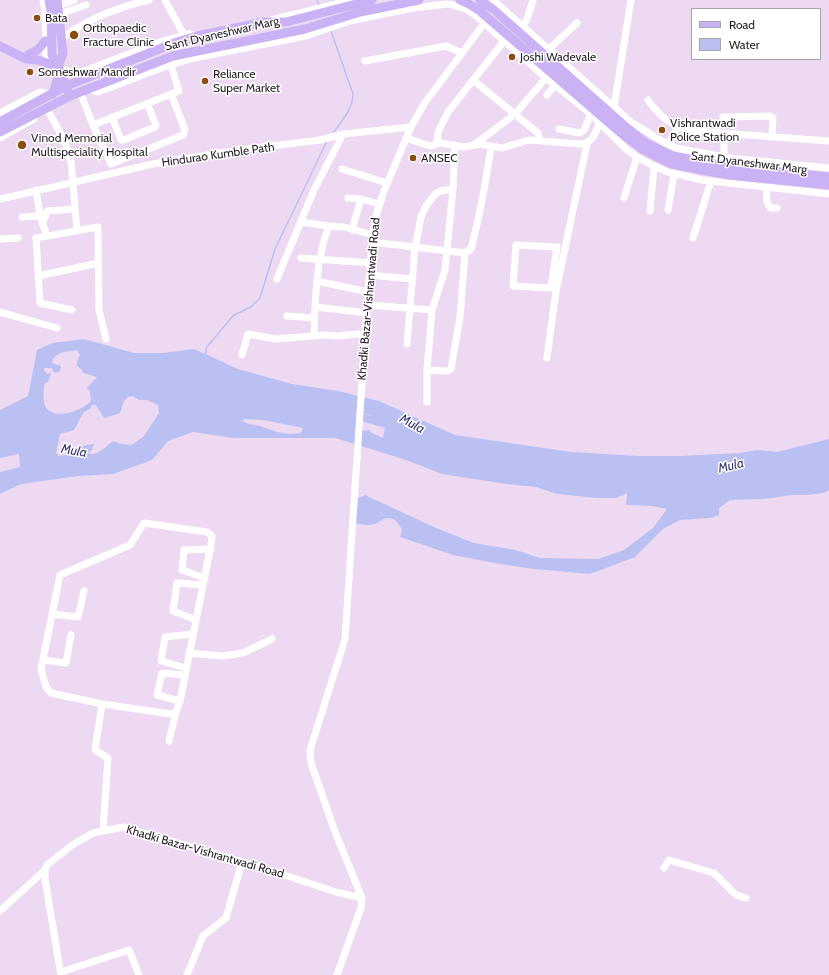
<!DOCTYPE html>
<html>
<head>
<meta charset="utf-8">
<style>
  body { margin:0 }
  #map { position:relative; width:829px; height:975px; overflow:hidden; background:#eddaf2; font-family:Cabin,sans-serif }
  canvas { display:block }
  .legend { position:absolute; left:691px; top:8px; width:130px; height:52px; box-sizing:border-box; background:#fff; border:1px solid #a8a5a8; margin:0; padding:5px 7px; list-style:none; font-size:12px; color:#251e26 }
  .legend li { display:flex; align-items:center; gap:8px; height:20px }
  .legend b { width:20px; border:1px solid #a8a5a8 }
</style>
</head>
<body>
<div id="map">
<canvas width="829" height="975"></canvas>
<ul class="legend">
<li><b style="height:5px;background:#cbb2f4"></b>Road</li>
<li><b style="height:11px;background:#bbc0f2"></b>Water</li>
</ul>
</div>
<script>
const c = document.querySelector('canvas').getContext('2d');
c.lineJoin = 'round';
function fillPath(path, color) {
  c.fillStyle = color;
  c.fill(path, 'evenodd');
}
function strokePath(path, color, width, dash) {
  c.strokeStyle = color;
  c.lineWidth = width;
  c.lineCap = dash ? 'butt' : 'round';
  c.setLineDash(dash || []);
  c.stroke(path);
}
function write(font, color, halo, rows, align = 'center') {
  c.font = font + ' Cabin,sans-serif';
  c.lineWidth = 3;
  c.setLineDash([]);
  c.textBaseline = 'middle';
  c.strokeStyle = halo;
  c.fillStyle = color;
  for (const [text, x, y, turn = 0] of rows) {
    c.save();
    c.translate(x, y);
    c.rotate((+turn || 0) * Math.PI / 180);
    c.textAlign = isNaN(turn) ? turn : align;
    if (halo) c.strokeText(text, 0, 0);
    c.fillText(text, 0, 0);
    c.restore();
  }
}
fillPath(new Path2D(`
  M84 339 134 353H163L194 349 238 369 292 384 338 391 379 401 455 435 571 452 639 456H681L740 453 757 450 777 452 829 439V490L824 493 806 495H792L764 499 730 500 719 508V515L710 518 680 520 663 529 635 557 590 574 534 569 500 564 453 555 400 537 402 530C399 524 395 517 386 518 382 519 379 523 375 524 366 526 361 525 353 522L355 500 365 495 436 528 474 543 516 550 540 558 598 559 624 550 653 528 667 509 653 506 626 505 627 493 616 498H597L557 494 536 487 506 484 442 474 406 460 335 438H233L193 432 168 441 152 460 113 474 79 476 21 484 0 494V472L20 467 19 454 0 458V410L28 396 37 350 52 343ZM77 350 80 355 77 362V366L82 370 83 373 97 377 87 388 90 391 91 401C83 410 57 420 47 409 42 403 44 391 44 384L48 382 51 373 47 374 44 370V368H51L55 373 60 371 61 366 52 363C55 351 66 352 77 350ZM133 396 139 400H147L158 405 159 413 144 436 132 445 121 444 113 441C106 446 96 458 88 453L92 450 94 444 82 446 77 453 59 456 56 453 60 434 74 430 84 412 90 409 92 405H96L104 418 120 413 124 401 128 397ZM366 414 380 419 385 426 383 438 372 433 369 430 364 431 358 427V417ZM245 419 263 420 303 428 301 433 289 434 277 432 260 426 249 424 242 421Z`), '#bbc0f2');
strokePath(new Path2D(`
  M317 0 319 6
  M331 31 353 94C353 109 341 122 333 133
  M206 356V348L233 316 252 306 260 298 275 249 327 141`), '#bbc0f2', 1.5);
strokePath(new Path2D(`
  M353 415 386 424 392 427`), '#bbc0f2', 8);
strokePath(new Path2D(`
  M43 0 45 12 46 63
  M165 0 184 35
  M493 0 631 122 665 143 676 148 730 158 829 168
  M58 6 74 0
  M59 14 86 5
  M271 20 352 0
  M523 26 527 19 533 0
  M62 38C90 18 116 8 149 0
  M549 49 577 23
  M365 61 446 46 462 53
  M59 68 72 72H82L157 43 187 34H190L197 36
  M473 80 538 133 540 140
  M88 89 98 92 164 67 194 58 306 36 350 21 413 8 447 4 453 5 466 9 476 16 546 78 591 114 626 149 637 157 654 166 668 172 702 180 829 194
  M80 92 93 125 111 164 183 135 185 130 171 94
  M547 95 555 85
  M648 100C661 118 671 126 694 131L829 141
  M612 109 614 107 631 0
  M48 111C58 129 67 143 71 162L77 230
  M0 113 40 92 53 94
  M112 117 121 140H124L155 127 156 125 147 103
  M723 117 770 116 773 118 772 136
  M93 125 179 91 171 65
  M559 129 580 133 584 130 591 114
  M724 134V157
  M0 138 34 119
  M406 138 430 146 440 143 464 147 479 144 502 148 529 140 580 144C594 143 594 134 600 122
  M437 143 438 132 448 112 504 41
  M668 144 678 127
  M474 145 515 114 546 78
  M342 169 387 183
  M767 188C767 195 765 203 771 208H777
  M36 190 40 216 47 236
  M348 198 361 199 379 204
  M624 198 637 157
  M0 199 153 164 239 150 320 140 343 134 411 127
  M668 210 674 174
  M650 211 654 166
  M22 217 40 216
  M43 222 47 211 75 209
  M301 222 329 226 344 227 373 235
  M352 230 361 199
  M693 238 711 181
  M0 239 18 238
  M372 242 465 253
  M301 258 371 263
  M554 267 557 247 516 245 513 286 551 288 554 267 561 268
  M370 275 412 279
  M38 276 99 263
  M277 279 314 190 343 134
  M317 281 368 292
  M368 305 432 310
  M315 307 367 313
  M72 310 40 303 36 238 98 227 99 310 106 339
  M0 312 57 328
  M287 316 314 318
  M314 335C315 302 316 257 329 226
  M407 344 415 248 421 217 426 206 436 193 441 191 453 189
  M242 355 248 334 276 339 324 335 337 336 358 334 365 335
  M547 358 556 291 587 144
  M427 370 447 371 451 369 460 317 465 253 471 249C480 215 486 181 491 147
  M427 402V370L432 310 445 270 453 189 455 145
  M144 523 207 532 212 536 211 545 180 701 176 712 171 714 102 704 51 693 46 687 41 669 60 575 130 545Z
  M205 578 182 570 184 550 211 549
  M52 614 78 617 84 591
  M196 620 173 611 177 583 203 585
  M189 653 222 656 243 653 272 639
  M43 660 66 663 71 635
  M186 668 161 661 165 637 193 634
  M180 701 157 695 162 673 185 675
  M102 704 95 750 108 758 103 831
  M169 741 176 712
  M664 868 669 860 714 873 736 895 746 898
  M0 911 45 870
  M61 972 129 950 139 975
  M61 975 45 879V870L47 865 74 844 93 833 124 827 263 868 336 892 362 898
  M187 975 203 936 226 918 242 862
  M337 975 361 908 362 898 334 829 311 763 310 750 341 652 345 639 368 292 372 242 376 216 384 191 411 127 424 104 498 5`), '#fff', 7);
strokePath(new Path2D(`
  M49 0 51 11 52 55 58 65 68 91
  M57 0 63 53 58 67
  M460 0 469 4 480 11 621 133 642 149 671 164 728 175 829 185
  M480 0 494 10 626 127 646 143 673 156 729 167 829 177
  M0 46 26 59 38 60 58 67
  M29 54C36 52 41 47 45 41
  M53 94 60 70
  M0 122 66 86 177 42 197 36 264 22H286L372 0
  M0 132 70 96 173 56 305 29 360 12 419 0`), '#cbb2f4', 9);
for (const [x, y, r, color] of [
  [37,18,4,"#8a4d0d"],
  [74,35,5,"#8a4d0d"],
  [512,57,4,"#8a4d0d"],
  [30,72,4,"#8a4d0d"],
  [205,81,4,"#8a4d0d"],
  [662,130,4,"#8a4d0d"],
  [22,145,5,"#8a4d0d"],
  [413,158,4,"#8a4d0d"]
]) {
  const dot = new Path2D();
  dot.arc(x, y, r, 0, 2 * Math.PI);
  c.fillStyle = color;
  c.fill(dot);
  strokePath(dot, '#fff', 1.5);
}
write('12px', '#251e26', '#fff', [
  ["Bata",45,18],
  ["Orthopaedic",83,28],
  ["Fracture Clinic",83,42],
  ["Joshi Wadevale",520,57],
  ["Someshwar Mandir",38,72],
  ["Reliance",213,74],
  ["Super Market",213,88],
  ["Vishrantwadi",670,123],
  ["Police Station",670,137],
  ["Vinod Memorial",31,138],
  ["Multispeciality Hospital",31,152],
  ["ANSEC",421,158]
], 'left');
write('12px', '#251e26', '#fff', [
  ["Sant Dyaneshwar Marg",222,34,-13],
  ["Hindurao Kumble Path",218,155,-8],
  ["Sant Dyaneshwar Marg",749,163,7],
  ["Khadki Bazar-Vishrantwadi Road",369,299,-85],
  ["Khadki Bazar-Vishrantwadi Road",205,852,16]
]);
write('italic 13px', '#353671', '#fff', [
  ["Mula",412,424,29],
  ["Mula",74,451,10],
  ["Mula",731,466,-13]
]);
</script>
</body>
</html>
